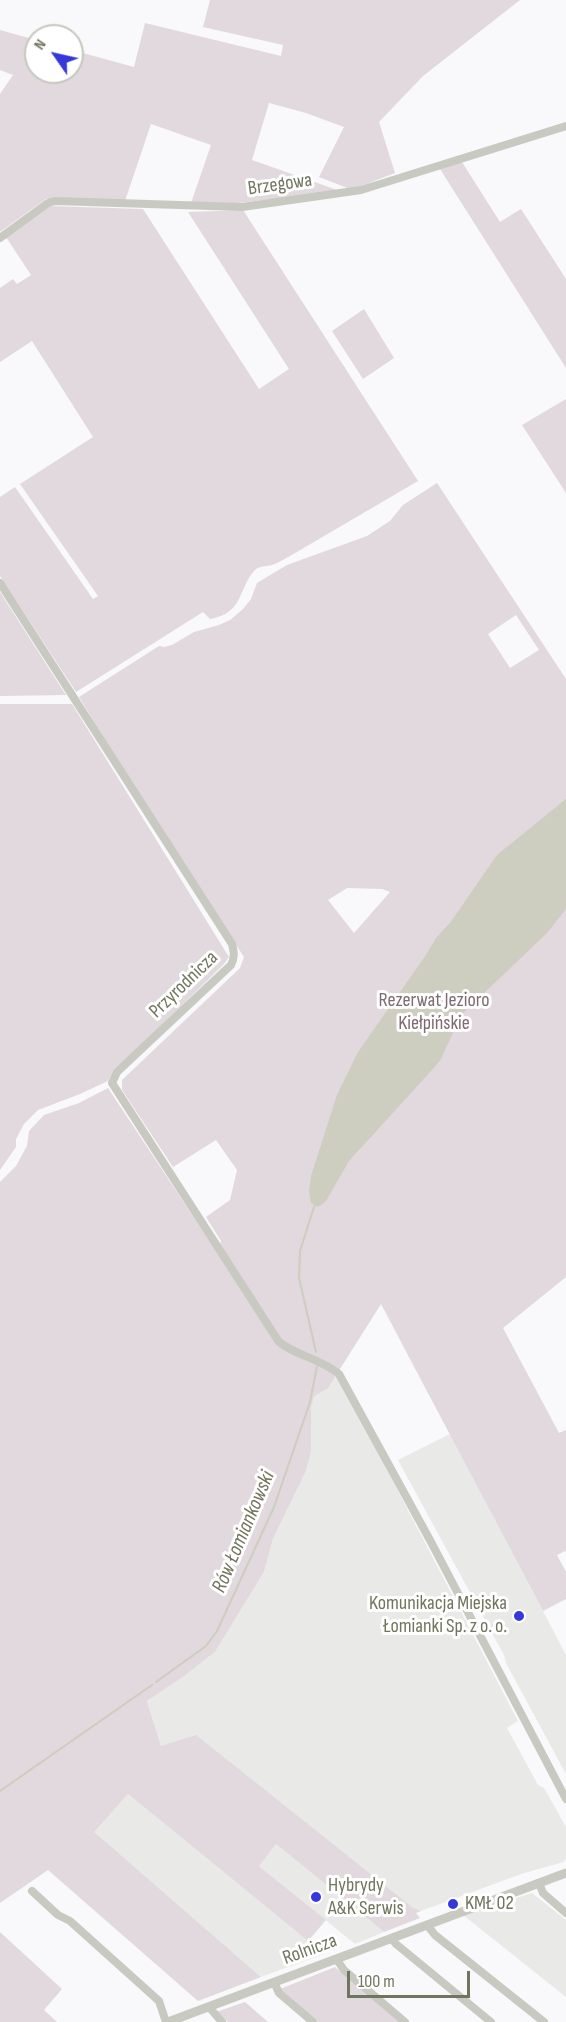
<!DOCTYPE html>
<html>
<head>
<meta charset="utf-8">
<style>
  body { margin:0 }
  #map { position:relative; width:566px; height:2022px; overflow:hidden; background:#f9f8fa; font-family:"Sofia Sans Condensed",sans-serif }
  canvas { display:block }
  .north { position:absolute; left:24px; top:24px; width:60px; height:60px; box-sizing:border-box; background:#fff; border:2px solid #c6c8be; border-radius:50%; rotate:304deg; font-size:16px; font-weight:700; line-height:24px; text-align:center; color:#70755d }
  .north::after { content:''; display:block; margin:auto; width:21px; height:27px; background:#3638db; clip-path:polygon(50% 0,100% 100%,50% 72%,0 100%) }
  .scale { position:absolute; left:347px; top:1971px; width:123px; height:27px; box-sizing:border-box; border:3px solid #70755d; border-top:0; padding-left:8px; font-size:18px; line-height:21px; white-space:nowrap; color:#70755d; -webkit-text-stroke:4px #fff; paint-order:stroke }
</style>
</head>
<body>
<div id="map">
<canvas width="566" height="2022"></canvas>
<div class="north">N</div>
<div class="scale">100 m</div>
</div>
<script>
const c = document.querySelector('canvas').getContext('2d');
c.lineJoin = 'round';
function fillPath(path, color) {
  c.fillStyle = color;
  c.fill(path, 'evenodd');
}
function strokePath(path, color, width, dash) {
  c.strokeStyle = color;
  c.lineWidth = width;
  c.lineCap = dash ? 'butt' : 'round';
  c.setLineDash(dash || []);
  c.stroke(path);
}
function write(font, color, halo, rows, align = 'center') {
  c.font = font + ' "Sofia Sans Condensed",sans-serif';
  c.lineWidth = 6;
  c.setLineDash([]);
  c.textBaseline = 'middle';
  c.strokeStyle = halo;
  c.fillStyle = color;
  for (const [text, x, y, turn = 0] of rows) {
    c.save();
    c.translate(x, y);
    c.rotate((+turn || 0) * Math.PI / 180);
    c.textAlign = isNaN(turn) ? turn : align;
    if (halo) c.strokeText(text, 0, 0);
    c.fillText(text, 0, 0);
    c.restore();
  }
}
fillPath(new Path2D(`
  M319 1367 338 1376 518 1721 507 1728 538 1785 544 1788 566 1827V1859L563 1862 521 1874 421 1911 412 1907 161 1746 147 1701 183 1677 215 1652 264 1572 273 1539 306 1471 311 1452V1408Z
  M450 1434 566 1655V1774L506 1663 504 1655 398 1460Z
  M128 1794 324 1954 261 1977 93 1832Z
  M276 1844 384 1932 355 1944 258 1865Z
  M532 1893 566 1920V1997L463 1915Z`), '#e9e9e8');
fillPath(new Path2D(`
  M210 0H520L423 76 379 122 395 173 356 188 350 189 319 177 344 127 306 113 269 103 252 160 340 191 230 204 191 203 211 145 151 124 125 201 46 199 0 232V94L13 75 0 70V30L36 40V72H72V50L134 67 145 23 281 56 283 45 203 27Z
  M462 162 500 222 521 209 566 279V368L440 169Z
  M50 206 143 209 259 389 289 369 188 212 243 210 418 481 290 556C284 559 278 563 272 565 265 567 260 565 254 571 238 589 244 613 210 619L203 612 76 692 0 576V497L15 487 93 599 98 596 20 484 93 437 32 341 0 362V288L13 279 17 284 31 275 6 237Z
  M364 309 394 358 363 379 332 331Z
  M566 399V493L522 425Z
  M437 483 566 679V1277L503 1328 559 1433 566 1430V1552L565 1551 557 1555 566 1572V1599L543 1611 381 1304 328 1388 314 1396 311 1408V1452L306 1471 273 1539 264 1572 215 1652 183 1677 147 1701 161 1746 196 1735 412 1907 421 1911 416 1913 420 1918 384 1932 276 1844 259 1866 326 1920 308 1941 128 1794 94 1832 261 1977 198 2001 48 1870 0 1903V1182L16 1166 27 1146 29 1131 44 1115 79 1103 108 1088 218 1254 221 1241 206 1217 230 1200 237 1170 216 1140 173 1167 122 1090V1080L240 968 244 957 158 827 79 697 159 646 164 647 172 645 194 632 219 625 230 620 243 609 251 599 257 583 287 565 367 536 390 521 403 505ZM516 615 539 650 510 668 488 634ZM347 888 382 889 390 892 354 933 328 900Z
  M0 592 66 695 0 696Z
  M0 704H72L229 957 224 964 148 1039 114 1069 108 1081 80 1094 38 1110 24 1124 16 1139V1147L0 1170Z
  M0 1932 62 1989 44 2010 57 2022H0Z
  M335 1967 400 2022H318L280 1989Z
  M245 2002 268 2022H228L216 2012Z`), '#e1d9de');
fillPath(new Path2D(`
  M566 799V909L547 933 461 1015 440 1061 349 1161 326 1201 318 1207 311 1203 309 1191 311 1176 337 1095 358 1052 426 955 436 938 450 923 497 855Z`), '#cdcdc0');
strokePath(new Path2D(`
  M315 1204 300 1251 299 1278 316 1352
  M156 1682 206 1646 217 1631 274 1507 310 1402 317 1366
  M0 1791 152 1685`), '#cdcdc0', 2);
strokePath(new Path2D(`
  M0 238 48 203 55 201 242 207 361 190 566 126
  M0 583 232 944C234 952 235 957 231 965L117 1072 112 1083 279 1342C297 1356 321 1359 339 1374L431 1542 566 1799
  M539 1883 543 1893 566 1913
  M32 1891 58 1915 70 1921 159 2001 166 2022
  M427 1925 435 1935 544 2022
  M392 1939 396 1944 491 2022
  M337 1960 344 1970 405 2022
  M274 1982 279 1993 313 2022
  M209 2007 222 2022`), '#c8c9c1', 8);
strokePath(new Path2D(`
  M168 2022 566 1873`), '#c8c9c1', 9);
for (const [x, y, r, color] of [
  [519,1616,6,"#3638db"],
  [316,1897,6,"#3638db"],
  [453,1904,6,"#3638db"]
]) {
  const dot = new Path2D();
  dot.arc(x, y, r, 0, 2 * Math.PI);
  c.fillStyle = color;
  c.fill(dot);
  strokePath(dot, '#fff', 2);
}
write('20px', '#70755d', '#fff', [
  ["Brzegowa",280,185,-8],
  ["Przyrodnicza",184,985,-44],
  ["Rolnicza",310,1950,-20]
]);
write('20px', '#7f6972', '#fff', [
  ["Rezerwat Jezioro",434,1001],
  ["Kiełpińskie",434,1024]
]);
write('20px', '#70755d', '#fff', [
  ["Komunikacja Miejska",507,1604,"right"],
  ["Łomianki Sp. z o. o.",507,1627,"right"],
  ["Hybrydy",328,1886],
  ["A&K Serwis",328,1909],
  ["KMŁ 02",465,1904]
], 'left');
write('italic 21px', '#73745c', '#fff', [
  ["Rów Łomiankowski",244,1532,-67]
]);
</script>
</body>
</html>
